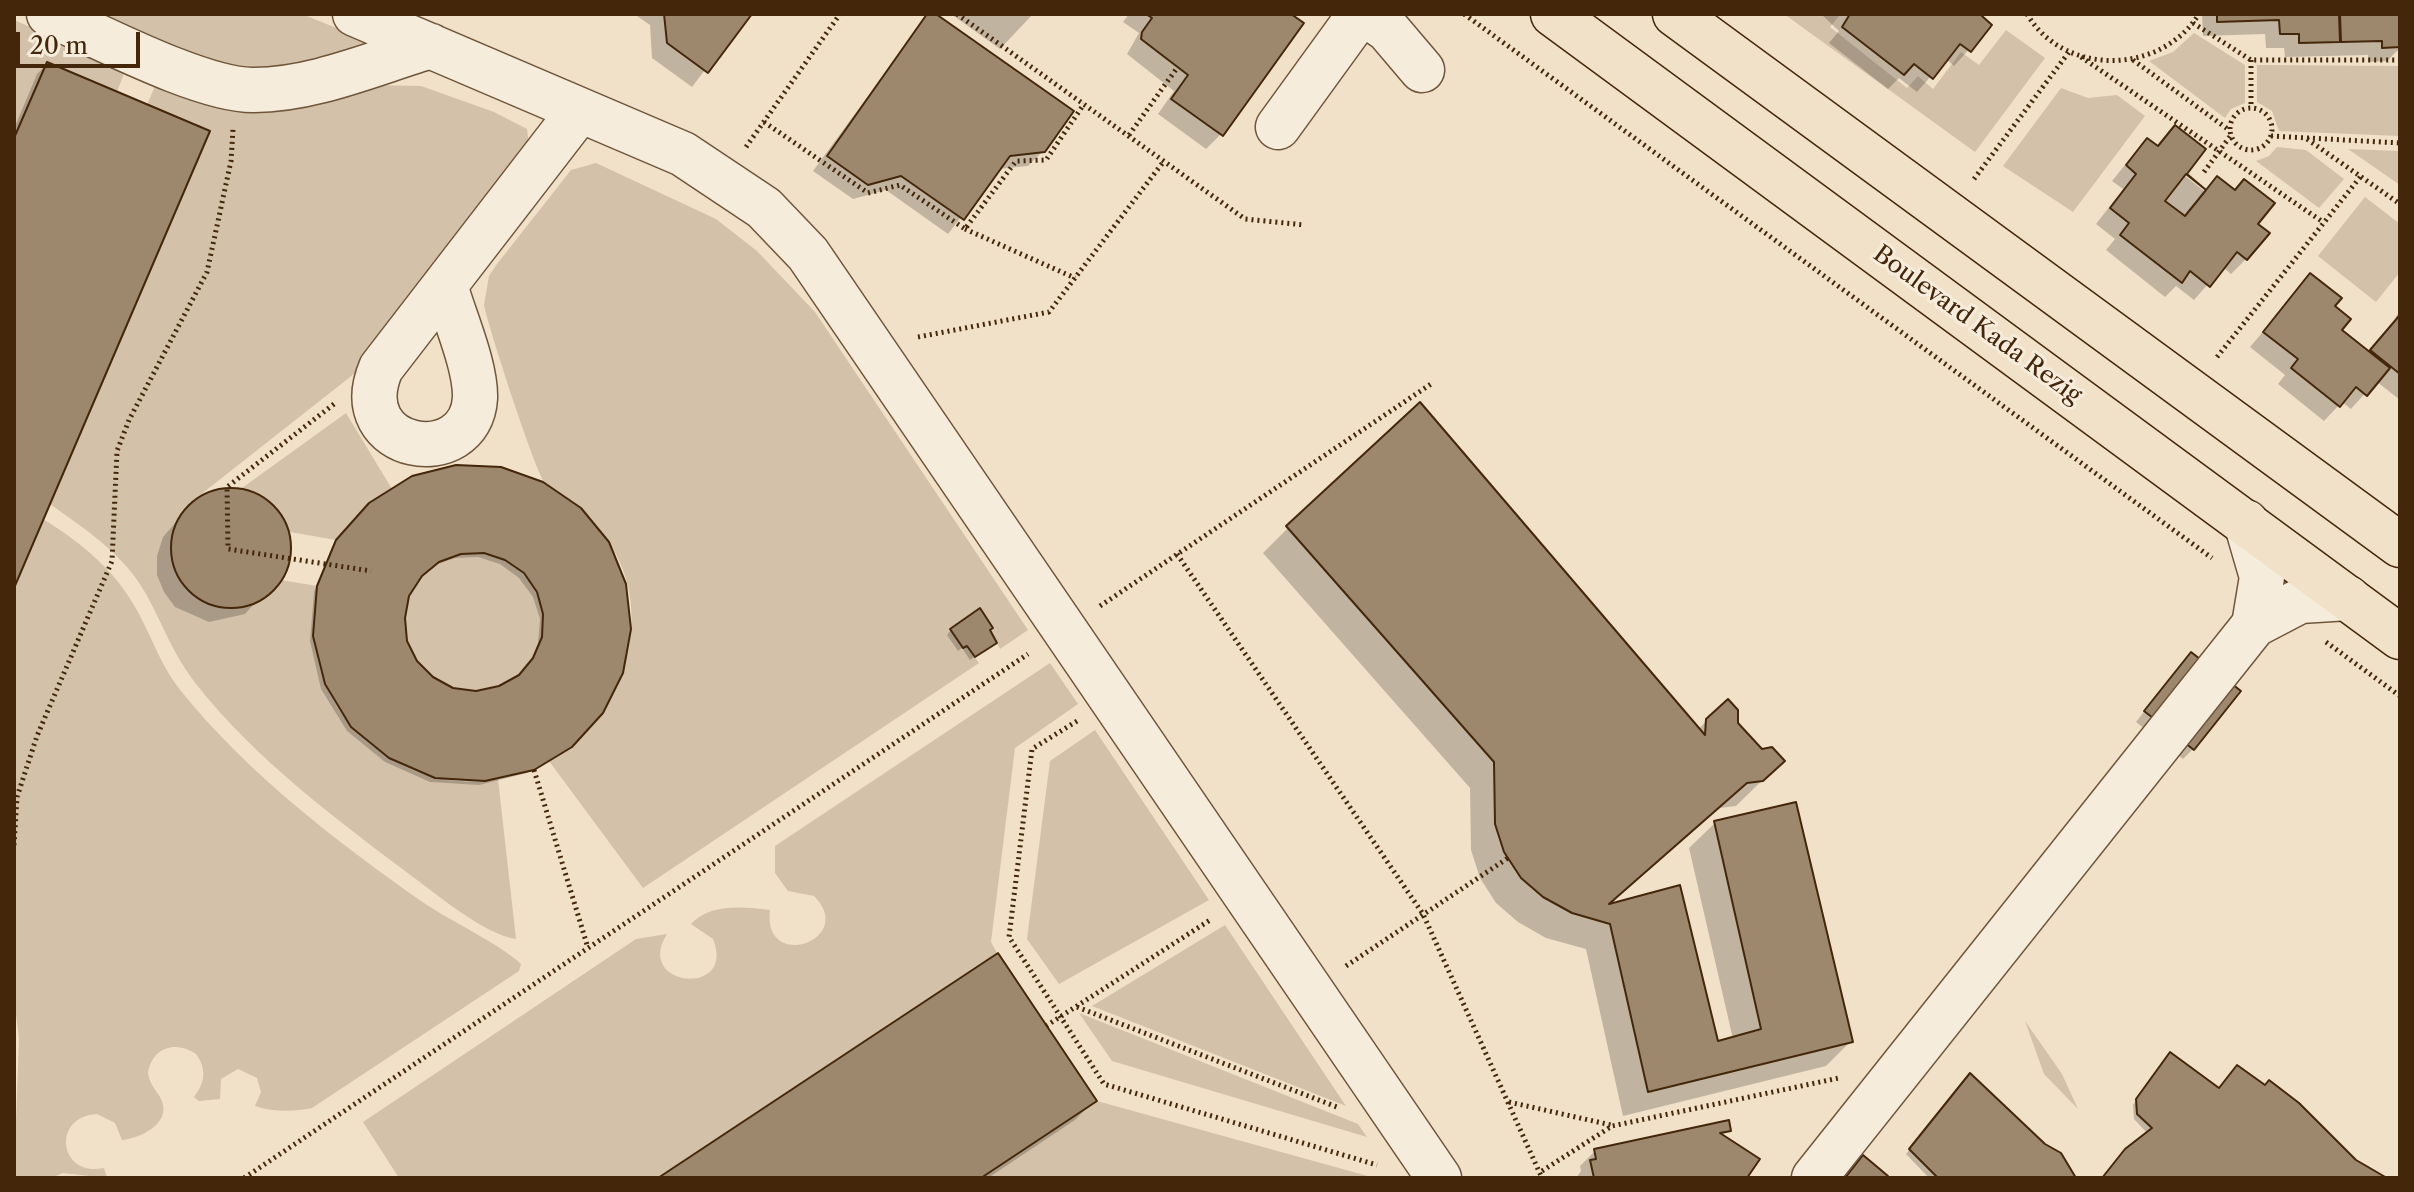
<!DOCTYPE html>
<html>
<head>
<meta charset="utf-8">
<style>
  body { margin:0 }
  #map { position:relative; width:2414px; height:1192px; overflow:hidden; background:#f1e1c9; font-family:"Libre Caslon Text",serif }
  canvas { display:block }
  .frame { position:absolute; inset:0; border:16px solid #44270a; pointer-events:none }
  .scale { position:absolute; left:16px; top:32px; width:124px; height:36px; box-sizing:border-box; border:4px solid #44270a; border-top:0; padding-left:10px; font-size:24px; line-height:28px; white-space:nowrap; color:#44270a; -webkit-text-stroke:6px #f6ecdc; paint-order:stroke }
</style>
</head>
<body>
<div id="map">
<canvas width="2414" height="1192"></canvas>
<div class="frame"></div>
<div class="scale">20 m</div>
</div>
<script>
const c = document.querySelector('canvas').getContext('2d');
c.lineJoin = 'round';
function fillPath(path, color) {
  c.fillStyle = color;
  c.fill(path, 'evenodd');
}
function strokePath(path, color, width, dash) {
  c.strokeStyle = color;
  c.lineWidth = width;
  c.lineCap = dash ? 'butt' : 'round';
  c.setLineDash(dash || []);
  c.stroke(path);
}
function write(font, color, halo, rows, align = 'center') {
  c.font = font + ' "Libre Caslon Text",serif';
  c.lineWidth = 6;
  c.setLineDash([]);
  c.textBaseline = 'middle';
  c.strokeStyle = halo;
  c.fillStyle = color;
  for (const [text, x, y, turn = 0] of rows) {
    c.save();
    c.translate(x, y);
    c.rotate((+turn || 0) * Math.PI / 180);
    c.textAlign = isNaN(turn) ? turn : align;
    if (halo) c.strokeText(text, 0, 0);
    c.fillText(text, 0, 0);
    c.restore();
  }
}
fillPath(new Path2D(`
  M102 14H302L368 41C336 52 305 65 272 68 213 74 154 36 102 14Z
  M1784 14H1836L1839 16 1830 27 1907 88 1918 76 1933 89 1961 52 1979 65 2006 30 2045 58 1975 152Z
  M14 20 126 68 117 92 47 62 14 138Z
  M2194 33 2245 65V103L2231 109 2225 118 2149 61 2173 52Z
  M2257 65 2399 66 2400 136 2279 131 2272 111 2257 102Z
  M157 81 421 86 494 112 527 129 529 145 359 370 190 503C129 582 238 647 281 580L317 586C315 619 312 652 325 684 351 748 429 794 498 779L516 939C484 934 439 896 413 877 336 819 256 760 196 684 174 656 163 625 146 594 124 554 86 530 50 504L147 105Z
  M2061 88 2088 98 2117 95 2145 116 2073 212 2003 166Z
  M2277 147 2306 150 2344 179 2319 208 2256 161 2269 156Z
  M2348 149 2400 151V185Z
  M596 163 716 219 757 251 815 312 1028 630 1000 649 990 630 993 627 980 609 963 648 967 646 979 663 643 888 549 761C621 718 660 614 607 540 599 529 590 516 580 507 569 498 554 493 545 483 536 474 487 323 484 305L489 276 497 264 571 170Z
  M2365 197 2400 224V272L2376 302 2318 256Z
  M346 413 392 489 369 503 336 540 290 532C280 510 267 492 242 488Z
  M43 519C82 543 116 571 138 612 152 638 162 668 181 691 247 773 338 843 424 903 449 920 503 946 521 964L519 971 312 1108C293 1112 273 1112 255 1106L261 1092 257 1078 238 1069 221 1079 220 1099 199 1101 194 1097C205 1083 207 1069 196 1054 176 1040 152 1047 148 1073 150 1084 154 1088 160 1097 174 1122 142 1138 122 1140L115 1123 97 1114C50 1117 60 1178 104 1168L107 1178 63 1173 51 1178H14L19 1038 14 998V588Z
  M405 622a69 69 0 1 1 138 0a69 69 0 1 1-138 0Z
  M1050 663 1078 704 1015 748 991 942 997 953 658 1178H399L363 1122 636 939 667 934C633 987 737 998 713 939L691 924C711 903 743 907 770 910 762 973 858 940 814 896L788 891 775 873V846Z
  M1095 730 1209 900 1059 984 1027 939 1050 761Z
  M1225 925 1346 1106 1092 1006Z
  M1079 1013 1358 1124 1367 1137 1112 1061Z
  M2025 1021 2062 1074 2078 1109 2044 1074Z
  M1097 1101 1375 1178H981Z`), '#d4c1a9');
fillPath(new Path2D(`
  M634 14H747L692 87 652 58 650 25Z
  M928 14H933L1043 151 1028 166 998 169 948 234 886 190 853 199 813 171Z
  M951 14H1033L1000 49Z
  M1129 14H1288L1221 134 1206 149 1158 114 1174 91 1127 54 1139 33 1123 22Z
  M1821 14H1981L1979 17 1990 26 1954 66 1946 59 1917 92 1899 78 1888 89 1829 43 1839 31Z
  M2202 14H2400V48L2387 61 2368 62V55L2285 57 2284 48H2266L2265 34 2203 36Z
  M47 64 14 582V129L37 74Z
  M2175 128 2184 175 2204 191 2217 178 2256 225 2246 259 2231 274 2223 267 2194 300 2176 286 2165 297 2106 250 2115 239 2096 224 2123 189 2112 181 2133 155 2148 140 2156 147Z
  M2310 276 2333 306 2339 330 2368 353 2397 320 2395 318 2400 311V400L2376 381 2351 409 2342 402 2324 421 2278 384 2285 375 2250 347Z
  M542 484 565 751 527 773 479 785 430 782 385 762 347 731 321 689 310 641 314 592 332 547 365 510ZM478 557 500 564 519 578 533 597 540 619 538 643 529 665 518 677 499 688 476 693 453 690 432 679 416 663 405 641 403 618 408 595 419 577 432 566 455 558Z
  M227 489 247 491 265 500 279 514 288 532 290 553 285 570 245 614 209 622 175 607 164 592 157 575V556L163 537 191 505 208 494Z
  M1288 528 1698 730 1707 720 1735 724 1761 752 1782 761 1736 806 1720 808 1606 907 1717 1044 1733 1039 1689 848 1715 823 1851 1041 1826 1066 1623 1116 1586 949 1546 938 1518 922 1496 903 1480 878 1471 850 1470 788 1263 553Z
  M951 630 987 631 990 647 970 660 962 648 958 651 947 635Z
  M2181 664 2193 749 2183 759 2136 722Z
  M2166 1059 2219 1090 2384 1178H2103L2120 1156 2148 1134 2134 1119 2133 1105Z
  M1966 1080 2074 1178H1929L1906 1154Z
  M1094 1101 1075 1120 988 1178H661Z
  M1729 1130 1722 1136 1745 1178H1576L1581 1171 1580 1166 1595 1151Z`), '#0003');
const building = new Path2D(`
  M664 14H752L708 73 667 43Z
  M927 14H936L1074 111 1045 152 1010 156 964 220 901 176 868 185 827 156Z
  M1146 14H1291L1304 23 1223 136 1171 99 1188 75 1141 39 1142 32 1152 18Z
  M1850 14H1984L1982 16 1992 25 1971 52 1960 44 1933 79 1914 64 1904 75 1842 27Z
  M2217 14H2339L2340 42 2299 43V34H2280L2279 20 2217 22Z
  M2340 14H2400V47L2382 48V41L2341 42Z
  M47 62 210 131 14 588V138Z
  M2175 125 2206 149 2187 174 2206 190 2217 176 2235 190 2244 179 2275 203 2258 224 2270 233 2247 260 2237 252 2210 287 2190 271 2182 283 2120 235 2129 223 2110 208 2136 174 2126 165 2147 138 2158 146Z
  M2186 174 2206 190 2185 216 2165 201Z
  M2310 273 2342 298 2335 306 2351 319 2342 330 2390 368 2367 396 2356 387 2340 407 2291 368 2298 359 2263 332Z
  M2399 316 2400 317V374L2370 350Z
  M1420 402 1705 735 1706 719 1728 699 1738 710V723L1762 749 1772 747 1785 761 1763 781 1747 783 1609 904 1680 885 1718 1041 1761 1029 1714 821 1796 802 1853 1042 1648 1092 1610 924 1572 913 1543 897 1521 878 1504 852 1495 824 1494 762 1286 526Z
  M456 465 501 467 543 482 581 508 609 542 626 584 631 629 623 673 603 713 572 747 534 770 485 781 435 778 389 758 351 727 325 684 313 636 317 586 336 540 369 503 412 476ZM484 553 505 560 524 573 537 592 543 614 542 637 533 658 519 675 499 686 476 691 453 688 433 677 417 661 407 641 405 618 409 596 422 576 439 562 461 554Z
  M171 548a60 60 0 1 1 120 0a60 60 0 1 1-120 0Z
  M980 608 993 628 990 630 997 643 975 657 967 646 963 648 950 629Z
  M2191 652 2241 691 2194 750 2144 711Z
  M998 953 1097 1101 981 1178H658Z
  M2170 1052 2219 1088 2237 1065 2265 1085 2269 1080 2299 1103 2356 1160 2387 1178H2102L2125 1149 2152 1128 2137 1114 2136 1099Z
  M1970 1073 2045 1144 2061 1153 2076 1178H1938L1909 1149Z
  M1729 1120 1731 1131 1720 1133 1760 1159 1747 1178H1594L1590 1160 1596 1159 1594 1149Z
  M1863 1155 1888 1176 1886 1178H1845Z`);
fillPath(building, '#9e886d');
strokePath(building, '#44270a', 2);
const minor = new Path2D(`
  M49 14C99 36 203 91 254 90 313 90 374 63 431 46
  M355 14 683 154 764 208 808 254 1439 1178
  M1365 14 1388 30 1422 70
  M1278 127 1360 14
  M445 285C454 317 476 366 475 398 471 472 345 453 381 368L580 110
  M2246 522 2262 577 2254 625
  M1814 1178 2254 625 2300 601 2348 598`);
const major = new Path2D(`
  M1553 14 2400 637
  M1675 14 2400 545`);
strokePath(minor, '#6f563a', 47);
strokePath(major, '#44270a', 47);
strokePath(new Path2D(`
  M957 14 1245 219 1305 225
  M1464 14 2212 558
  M2027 14C2064 77 2161 75 2199 14
  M2193 23 2251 60H2400
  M2081 57 2323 222
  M2133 60 2229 130
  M2251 60V108
  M2230 129a21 21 0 1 1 42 0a21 21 0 1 1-42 0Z
  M764 122 868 193 900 185 965 229 1016 161 1046 160 1084 104
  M1129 135 1177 68
  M2271 136 2400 143
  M2307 139 2400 204
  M746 147 840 14
  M2204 172 2231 135
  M1974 179 2069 52
  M965 229 1075 278
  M918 337 1049 312 1164 161
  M2217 357 2361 176
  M334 404 227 487 228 549 371 571
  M1177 554 1423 914 1542 1178
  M1100 606 1431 384
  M2326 642 2400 696
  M1077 721 1032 749 1009 937 1104 1084 1377 1165
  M534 770 588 948
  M14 845 17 797 37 736 112 561 117 451 129 420 207 272 231 161 233 129
  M1346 966 1508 858
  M1077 1007 1337 1107
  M1046 1026 1210 920
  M1509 1102 1611 1125
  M1542 1171 1612 1126 1839 1078
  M244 1178 1028 654`), '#44270a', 5, [2, 4]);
strokePath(minor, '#f6ecdc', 44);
strokePath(major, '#f1e1c9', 44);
write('24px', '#44270a', '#f6ecdc', [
  ["Boulevard Kada Rezig",1977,325,36]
]);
</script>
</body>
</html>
